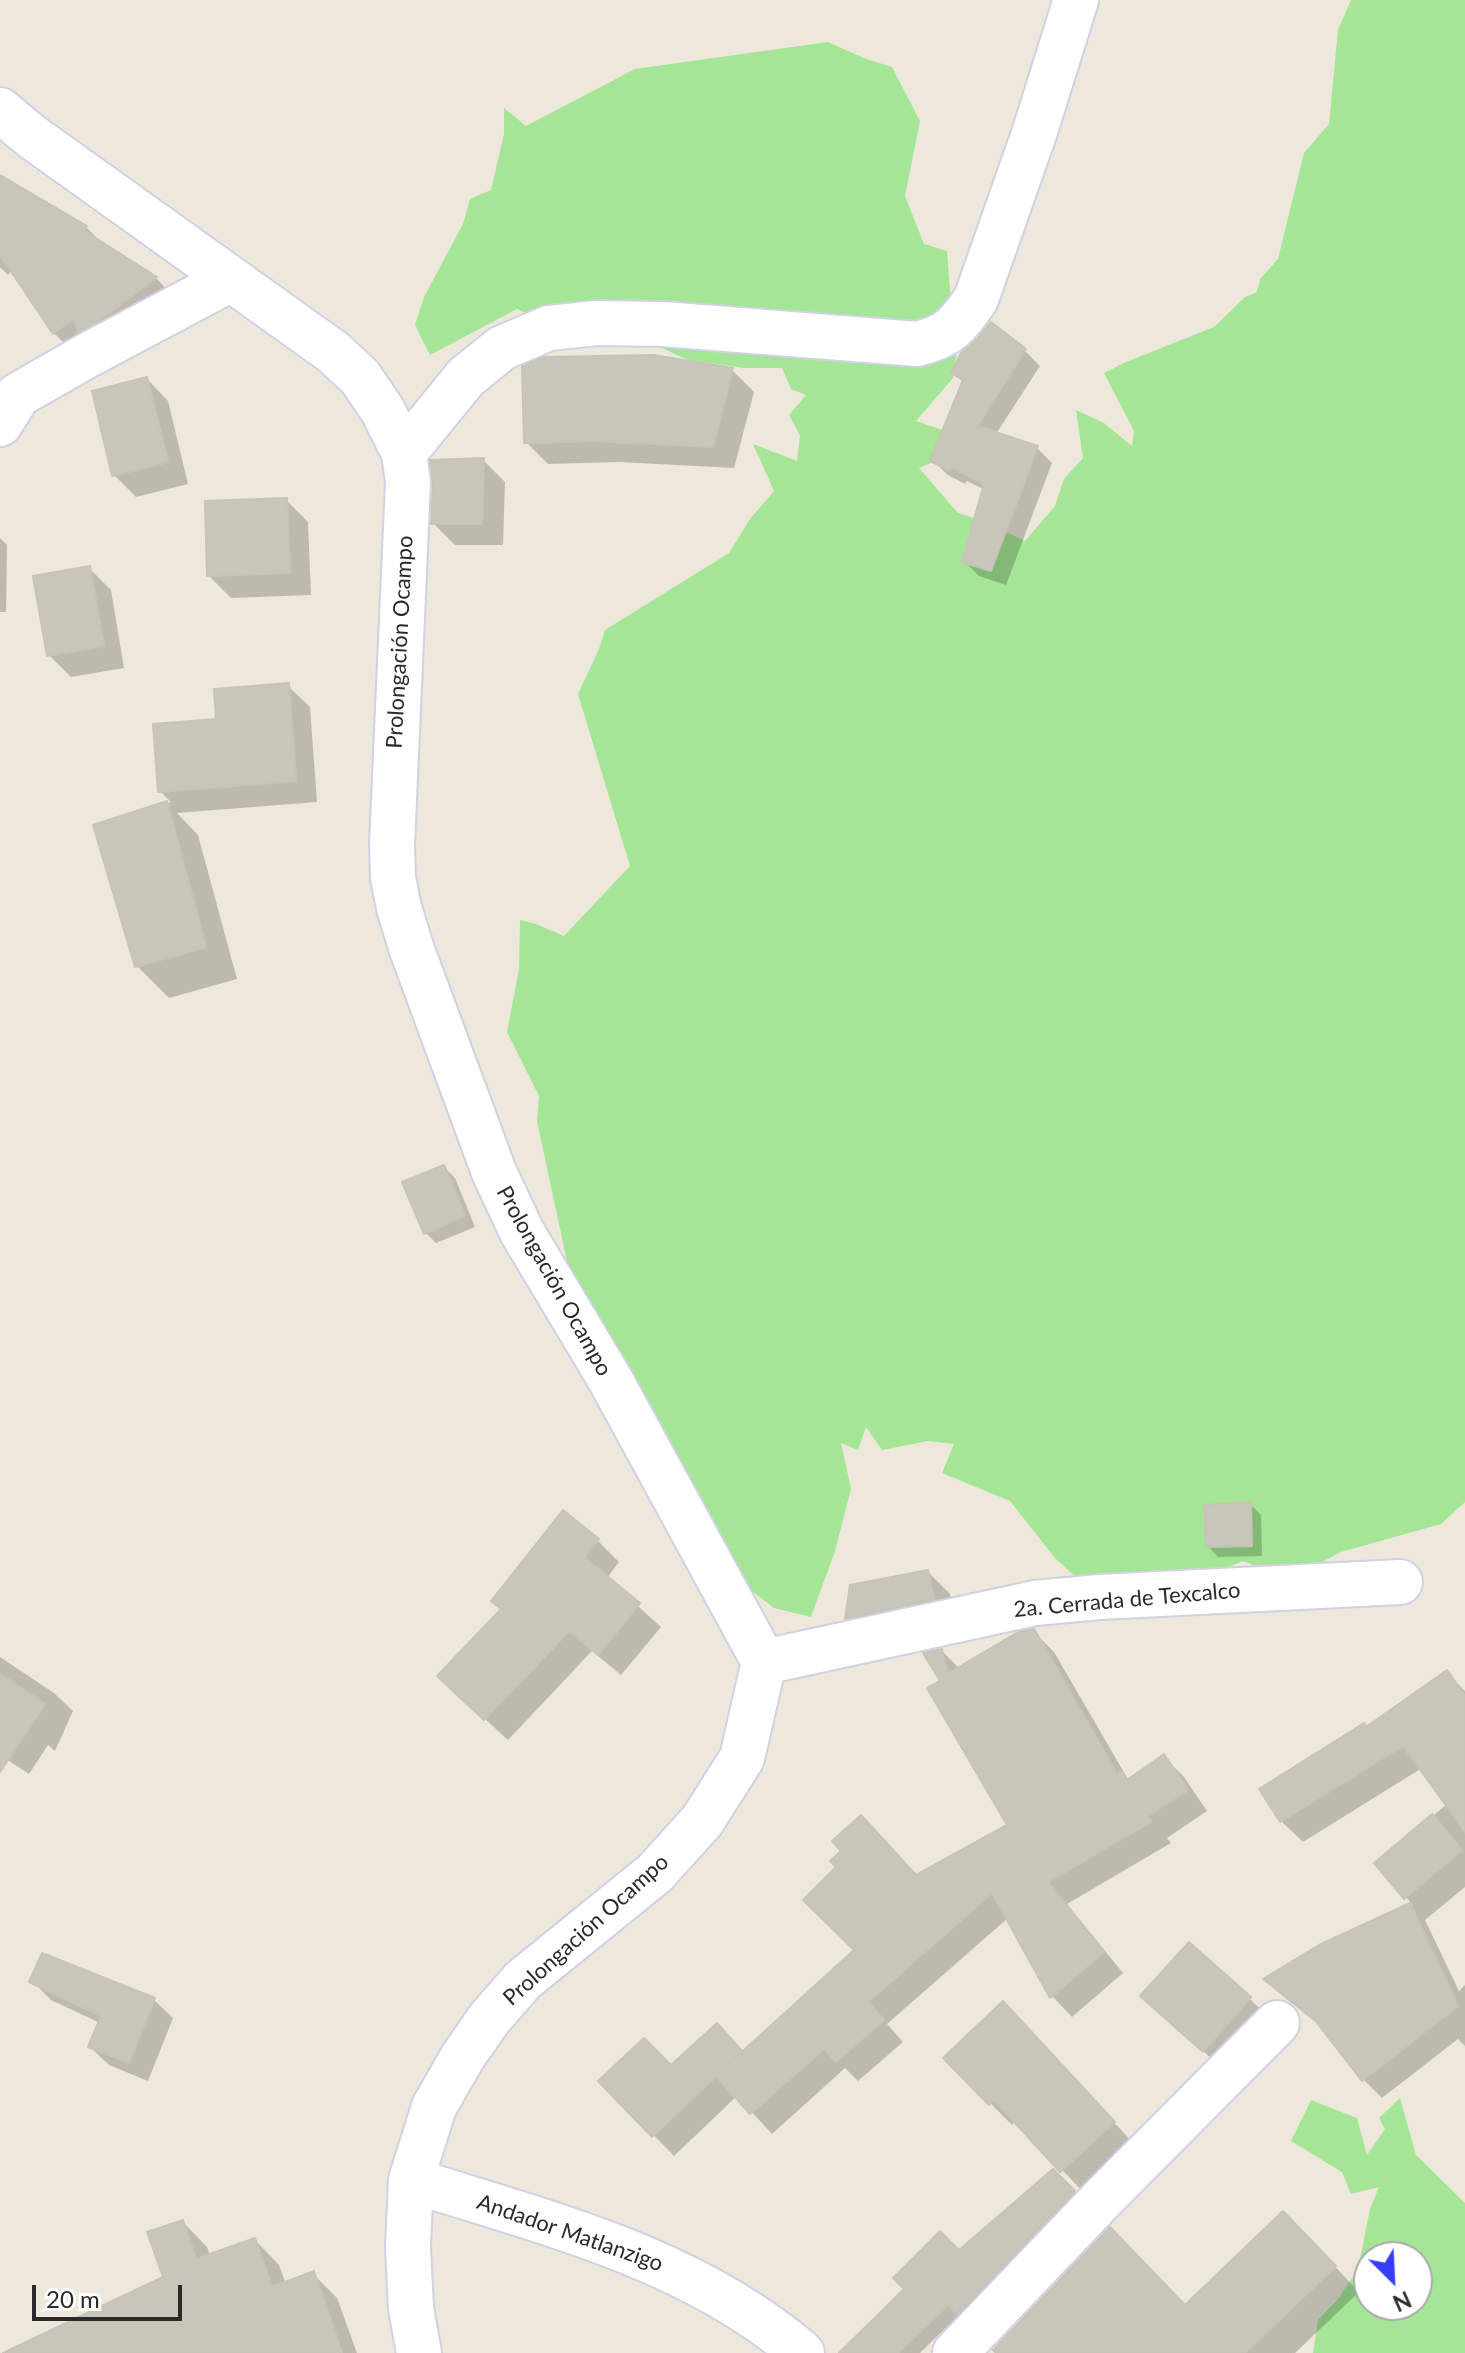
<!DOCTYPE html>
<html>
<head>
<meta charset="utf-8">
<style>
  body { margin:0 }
  #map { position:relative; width:1465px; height:2353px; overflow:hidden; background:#ede8db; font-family:Lato,sans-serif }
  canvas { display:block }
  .north { position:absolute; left:1353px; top:2241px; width:80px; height:80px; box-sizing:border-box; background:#fff; border:2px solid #aaa; border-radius:50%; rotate:156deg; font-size:22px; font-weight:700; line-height:32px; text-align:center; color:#2a2a2a }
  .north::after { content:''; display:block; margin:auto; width:28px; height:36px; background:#363dff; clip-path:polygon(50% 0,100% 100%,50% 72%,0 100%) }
  .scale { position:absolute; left:32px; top:2285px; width:150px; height:36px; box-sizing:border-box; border:4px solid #2a2a2a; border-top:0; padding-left:10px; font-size:24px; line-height:28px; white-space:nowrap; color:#2a2a2a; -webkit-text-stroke:6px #fff; paint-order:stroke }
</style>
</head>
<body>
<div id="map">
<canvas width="1465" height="2353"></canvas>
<div class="north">N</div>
<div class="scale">20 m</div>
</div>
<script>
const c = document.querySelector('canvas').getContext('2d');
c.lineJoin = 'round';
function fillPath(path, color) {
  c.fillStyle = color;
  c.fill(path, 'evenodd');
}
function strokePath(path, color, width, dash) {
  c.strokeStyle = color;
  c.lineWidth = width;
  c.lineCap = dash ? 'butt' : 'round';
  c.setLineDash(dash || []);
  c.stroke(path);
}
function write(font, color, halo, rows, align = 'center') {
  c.font = font + ' Lato,sans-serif';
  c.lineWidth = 8;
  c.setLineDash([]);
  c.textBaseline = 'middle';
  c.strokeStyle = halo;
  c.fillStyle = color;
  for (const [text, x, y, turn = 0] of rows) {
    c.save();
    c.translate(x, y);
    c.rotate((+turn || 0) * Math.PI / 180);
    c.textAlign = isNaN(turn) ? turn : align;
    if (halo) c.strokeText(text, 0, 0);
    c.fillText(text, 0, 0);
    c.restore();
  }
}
fillPath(new Path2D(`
  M1351 0H1465V1502L1441 1524 1341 1552 1289 1579 1243 1561 1195 1581 1120 1618 1055 1558 1010 1501 942 1473 954 1444 928 1441 882 1450 866 1427 858 1450 841 1443 851 1489 835 1551 811 1617 774 1608 730 1574 645 1417 571 1360 553 1326 568 1266 537 1121 539 1096 507 1032 519 969 520 920 536 924 564 936 630 866 578 694 599 649 605 630 729 553 750 519 774 491 753 444 797 461 800 435 789 415 806 395 791 389 782 368H744L688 360 610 324H550L517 309 430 355 415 325 424 297 463 224 470 199 491 190 504 134V108L526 126 635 69 828 42 866 59 892 67 920 121 905 196 924 244 947 251 951 304 961 323 953 378 916 421 960 436 956 453 919 468 958 513 981 520 1025 541 1055 506 1064 479 1083 458 1076 410 1104 423 1132 446 1134 431 1104 373 1126 362 1214 327 1245 297 1256 293 1261 278 1278 259 1304 153 1329 124 1338 30Z
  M1400 2098 1416 2155 1465 2203V2353H1313L1318 2320 1338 2299 1358 2269 1370 2209 1379 2187 1351 2194 1342 2172 1291 2141 1311 2100 1357 2118 1367 2155 1385 2129 1379 2118ZM1417 2257V2305H1369V2257Z`), '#a4e695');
fillPath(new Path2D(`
  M0 177 86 227 104 245 156 278 175 298 74 353 54 333 12 270 8 275 0 267Z
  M1024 350 1040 366 996 434 1037 448 1052 463 1006 585 979 576 964 561 985 490 967 481 965 484 948 475 932 460 964 383 953 373Z
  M732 370 754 392 734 468 619 462 548 464 526 442Z
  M147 379 168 401 188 484 136 497 114 475Z
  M483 460 505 482 503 545H455L433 523Z
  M286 500 308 522 311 595 231 598 209 576Z
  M0 538 7 545 6 612H0Z
  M89 568 111 590 124 668 71 677 49 655Z
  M288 686 310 707 317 802 177 813 198 835 237 979 169 998 137 966 96 827 171 802 160 791 218 720Z
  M444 1167 455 1178 475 1227 436 1243 425 1232Z
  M1250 1504 1261 1515 1262 1556 1218 1557 1208 1546Z
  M597 1540 619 1562 607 1578 661 1627 621 1675 592 1651 508 1740 462 1698Z
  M928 1572 950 1594 955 1621 869 1640 847 1618Z
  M1033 1631 1054 1652 1129 1781 1164 1757 1184 1777 1207 1811 1167 1838 1171 1843 1067 1904 1123 1973 1072 2017 1052 1996 1008 1918 887 2024 903 2042 858 2081 845 2068 772 2134 737 2096 674 2156 601 2081 671 2067 738 2046 744 2053 857 1950 917 1877 1010 1826 943 1681 942 1651 960 1669Z
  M0 1657 54 1693 73 1711 55 1751 48 1745 29 1774 0 1755Z
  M1447 1673 1465 1691V1887L1425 1920 1459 1991 1465 1985V2046L1458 2039 1382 2098 1364 2080 1323 2028 1284 1997 1266 1979 1320 1947 1413 1905 1376 1864 1447 1804 1422 1768 1303 1842 1281 1821 1366 1729Z
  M32 1981 154 2000 173 2018 148 2081 109 2065 90 2047 100 2023 51 2000Z
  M1143 1996 1250 1999 1271 2020 1226 2072Z
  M1024 2025 1135 2145 1083 2192 1016 2121 1012 2125 946 2058Z
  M1053 2171 1084 2203 969 2323 960 2314 920 2353H874L959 2252Z
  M183 2222 207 2247 210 2256 255 2240 279 2265 286 2284 313 2274 337 2298 357 2353H48L165 2279Z
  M1308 2238 1359 2292 1295 2353H999L1185 2307Z`), '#0003');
const building = new Path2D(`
  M0 175 87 226 83 230 157 277 97 322 78 332 74 318 53 334 0 255Z
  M991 322 1026 349 977 426 1038 446 991 571 962 562 984 484 951 467 949 470 930 461 963 380 951 373 961 353 977 339Z
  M653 355 733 368 713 447 596 441 524 443 522 366 544 357Z
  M147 377 168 462 112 476 92 391Z
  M484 458 482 524H431L433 483 430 460Z
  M287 498 290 573 207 576 205 501Z
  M90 566 104 646 47 656 33 576Z
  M289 683 296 781 158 792 153 724 216 719 214 689Z
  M167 801 206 947 135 967 93 825Z
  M444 1165 465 1216 424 1234 402 1182Z
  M1251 1502 1252 1546 1206 1547 1204 1505Z
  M563 1510 599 1539 584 1557 640 1603 598 1655 569 1631 484 1720 437 1676 501 1609 491 1601Z
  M928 1570 934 1599 845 1619 850 1585Z
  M1034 1629 1117 1774 1121 1771 1127 1780 1164 1754 1188 1790 1148 1816 1151 1822 1048 1882 1104 1952 1050 1998 992 1893 868 2002 884 2020 836 2062 824 2049 750 2114 716 2076 652 2137 598 2081 644 2038 671 2065 717 2023 742 2051 722 2070 854 1950 803 1900 836 1867 830 1861 841 1851 832 1841 861 1815 916 1875 1007 1825 927 1688 940 1681 923 1653 942 1649 947 1674 1018 1632Z
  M1447 1670 1465 1696V1832L1403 1746 1280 1822 1259 1789 1364 1723 1366 1727Z
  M0 1674 45 1704 0 1772Z
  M1432 1814 1462 1850 1404 1899 1374 1863Z
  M1410 1903 1458 2006 1362 2081 1314 2019 1263 1979 1319 1945Z
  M1189 1942 1251 1997 1203 2052 1140 1996Z
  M42 1953 155 1998 129 2063 88 2047 101 2016 29 1982Z
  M1003 2001 1115 2122 1060 2172 994 2100 989 2105 943 2058Z
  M1053 2169 1075 2191 957 2314 948 2305 898 2353H839L904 2289 893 2278 940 2231 959 2250Z
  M1283 2211 1336 2266 1245 2353H996L993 2350 1110 2227 1185 2305Z
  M183 2220 196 2259 255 2238 272 2287 314 2271 342 2353H3L163 2277 147 2232Z`);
fillPath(building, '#c8c5bb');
strokePath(building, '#c8c4b5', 2);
const minor = new Path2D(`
  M0 110 31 136 333 352 360 377 383 411 404 453 408 482 392 845 393 878 399 908 412 950 494 1172 522 1232 611 1381 764 1662 742 1758 702 1821 655 1873 523 1980 489 2019 462 2058 434 2107 411 2180 408 2247 411 2308 419 2353
  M0 424 18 395 88 355 231 279
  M404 453 466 377 502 348 549 328 597 323 663 324 917 344C950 336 957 326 976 299L1035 131 1076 0
  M764 1662 1035 1603 1100 1597 1400 1582
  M411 2180C548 2224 690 2257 802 2353
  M955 2353 1103 2198 1277 2023`);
strokePath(minor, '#d0d1e4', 48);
strokePath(minor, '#fff', 44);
write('22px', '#2a2a2a', '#fff', [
  ["Prolongación Ocampo",400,642,-87],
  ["Prolongación Ocampo",554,1281,61],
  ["2a. Cerrada de Texcalco",1127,1600,-5],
  ["Prolongación Ocampo",586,1930,-42],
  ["Andador Matlanzigo",570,2233,19]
]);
</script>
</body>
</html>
